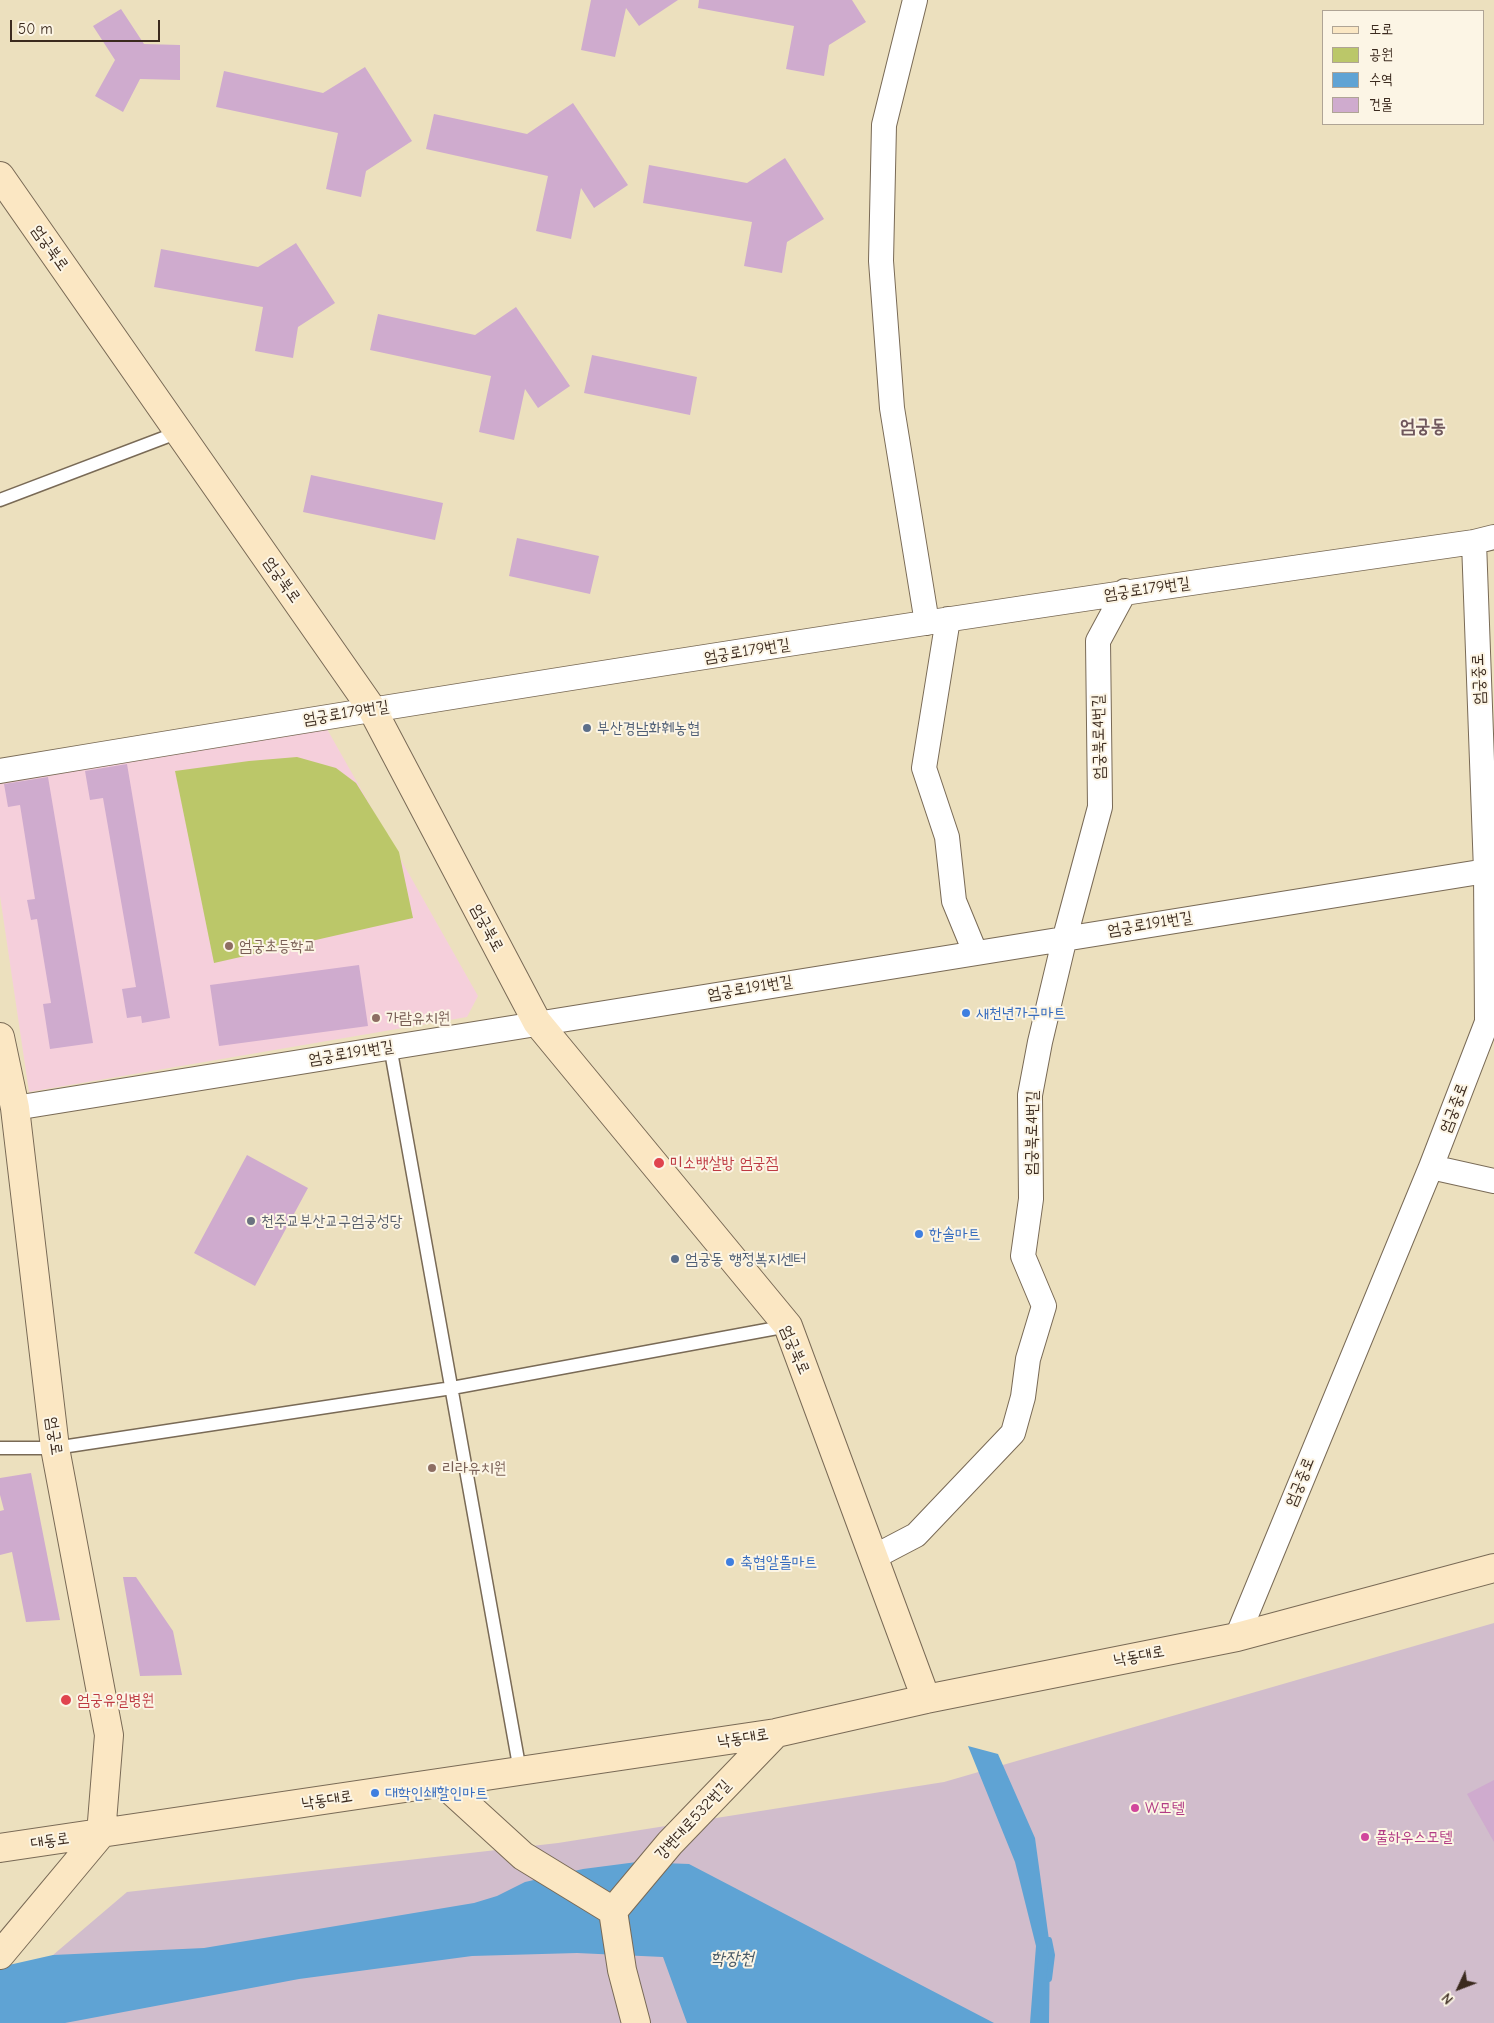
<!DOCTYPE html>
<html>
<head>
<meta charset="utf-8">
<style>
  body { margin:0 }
  #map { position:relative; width:1494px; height:2023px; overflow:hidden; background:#ece0be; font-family:"Comic Neue","Poor Story",sans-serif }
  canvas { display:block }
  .legend { position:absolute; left:1322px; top:10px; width:162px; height:115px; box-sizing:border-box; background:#fcf5e5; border:1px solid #afa495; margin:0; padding:6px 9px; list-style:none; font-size:15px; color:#3b2a1e }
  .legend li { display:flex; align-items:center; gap:10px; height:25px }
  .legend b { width:25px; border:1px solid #afa495 }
  .north { position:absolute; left:1434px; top:1963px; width:50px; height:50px; -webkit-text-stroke:4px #fcf5e5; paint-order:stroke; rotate:227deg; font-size:14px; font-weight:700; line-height:20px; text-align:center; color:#3b2a1e }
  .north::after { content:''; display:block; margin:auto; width:18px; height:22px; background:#3b2a1e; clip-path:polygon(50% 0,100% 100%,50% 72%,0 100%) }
  .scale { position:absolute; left:10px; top:20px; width:150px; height:22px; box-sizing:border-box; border:2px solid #3b2a1e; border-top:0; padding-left:6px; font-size:15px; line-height:18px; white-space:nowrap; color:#3b2a1e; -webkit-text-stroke:4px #fcf5e5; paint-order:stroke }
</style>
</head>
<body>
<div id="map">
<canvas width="1494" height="2023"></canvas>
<ul class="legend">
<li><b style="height:6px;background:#fbe7c3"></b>도로</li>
<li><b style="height:14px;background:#bbc769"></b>공원</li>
<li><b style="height:14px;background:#5fa3d4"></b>수역</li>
<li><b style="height:14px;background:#cfabce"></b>건물</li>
</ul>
<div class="north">N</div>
<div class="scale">50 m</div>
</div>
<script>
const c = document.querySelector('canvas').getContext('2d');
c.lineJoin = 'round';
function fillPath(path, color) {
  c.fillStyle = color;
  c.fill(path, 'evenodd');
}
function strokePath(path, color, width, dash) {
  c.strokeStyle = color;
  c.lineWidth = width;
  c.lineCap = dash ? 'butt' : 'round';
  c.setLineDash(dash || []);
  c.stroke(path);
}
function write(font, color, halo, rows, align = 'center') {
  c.font = font + ' "Comic Neue","Poor Story",sans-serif';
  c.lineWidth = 4;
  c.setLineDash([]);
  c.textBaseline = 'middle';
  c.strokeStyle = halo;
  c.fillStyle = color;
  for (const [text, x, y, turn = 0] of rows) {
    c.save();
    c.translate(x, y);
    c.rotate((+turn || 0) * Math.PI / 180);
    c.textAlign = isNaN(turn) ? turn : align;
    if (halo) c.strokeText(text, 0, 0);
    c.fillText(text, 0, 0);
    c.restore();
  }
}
fillPath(new Path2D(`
  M323 722 478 996 467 1017 29 1092 0 896V776Z`), '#f5cfdb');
fillPath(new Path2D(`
  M1494 1623V2023H0V2019L53 1955 127 1892 558 1843 944 1782Z`), '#d1bdcc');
fillPath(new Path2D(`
  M297 757 336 768 356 783 399 852 413 918 214 963 175 771 249 761Z`), '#bbc769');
fillPath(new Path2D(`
  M968 1746 998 1754 1035 1838 1050 1947 1049 2023H1030L1036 1946 1015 1862Z
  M637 1862 689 1864 994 2023H687L663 1957 577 1953 472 1956 299 1979 65 2023H0V1967L53 1955 204 1948 474 1903 497 1896 525 1882 583 1869Z`), '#5fa3d4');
strokePath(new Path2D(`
  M1049 1940 1052 1955 1049 1979`), '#5fa3d4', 6);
fillPath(new Path2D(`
  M591 0H678L639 26 626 8 615 57 581 50Z
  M699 0H852L866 22 829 45 824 76 786 69 794 26 698 8Z
  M121 9 144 44 180 45V80L140 79 123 112 95 96 115 60 93 26Z
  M365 67 412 141 366 171 361 197 326 189 338 133 216 107 224 71 323 93Z
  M573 103 628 185 594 208 581 188 571 239 536 231 548 176 426 149 434 114 527 134Z
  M785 158 824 219 787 242 782 273 744 266 752 222 643 203 649 165 747 183Z
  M296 243 335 303 298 327 293 358 255 351 263 307 154 287 161 249 258 267Z
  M516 307 570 386 538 408 525 389 514 440 479 432 491 376 370 350 378 314 475 335Z
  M592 355 697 377 690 415 584 393Z
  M311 475 443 503 435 540 303 512Z
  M517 538 599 556 590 594 509 576Z
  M127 764 170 1018 142 1023 141 1016 127 1018 122 989 136 987 103 798 90 800 85 771Z
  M48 777 93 1043 50 1049 43 1004 51 1003 37 919 31 920 27 900 35 899 20 805 8 807 4 784Z
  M359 965 368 1026 219 1046 210 985Z
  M247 1155 308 1188 255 1286 194 1253Z
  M31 1473 60 1620 26 1622 12 1552 0 1555V1511L4 1510 0 1495V1478Z
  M123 1577H136L173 1631 182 1675 140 1676Z
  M1494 1780V1842L1467 1794Z`), '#cfabce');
const lane = new Path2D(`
  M0 500 179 432
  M390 1046 520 1771
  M0 1448H55L452 1388 788 1326`);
const street = new Path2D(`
  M915 0 884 125 881 261 892 408 927 623
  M948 619 924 768 947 837 954 901 975 952
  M0 771C491 689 982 612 1474 542L1494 537
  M15 1108 1486 871
  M1431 1167 1494 1181
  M874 1557 916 1535 1013 1433 1023 1397 1028 1359 1044 1306 1023 1256 1031 1199 1030 1095 1040 1042 1065 937 1100 807 1098 641 1125 591
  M1237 1637 1431 1167 1487 1022 1486 871 1474 542`);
const secondary = new Path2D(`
  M0 176 372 709 537 1022 788 1326 926 1699
  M0 1037 15 1108 55 1448 109 1735 101 1834
  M443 1783 523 1856 613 1911
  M0 1848 776 1733 926 1699 1237 1637 1494 1568
  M0 1955 101 1834
  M636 2023 622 1970 613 1911 670 1843 776 1733`);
strokePath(lane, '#796a56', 15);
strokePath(street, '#796a56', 26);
strokePath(secondary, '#796a56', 30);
strokePath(lane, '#fff', 12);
strokePath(street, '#fff', 24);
strokePath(secondary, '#fbe7c3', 28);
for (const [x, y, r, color] of [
  [587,728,5,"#5c6f8a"],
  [229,946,5,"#8d6e63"],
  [966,1013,5,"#3f7fe0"],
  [376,1018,5,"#8d6e63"],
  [659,1163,6,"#e0444e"],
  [251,1221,5,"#6b7280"],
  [919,1234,5,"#3f7fe0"],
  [675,1259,5,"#5c6f8a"],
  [432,1468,5,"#8d6e63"],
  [730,1562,5,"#3f7fe0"],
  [66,1700,6,"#e0444e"],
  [375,1793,5,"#3f7fe0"],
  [1135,1808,5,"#d1479c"],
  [1365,1837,5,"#d1479c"]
]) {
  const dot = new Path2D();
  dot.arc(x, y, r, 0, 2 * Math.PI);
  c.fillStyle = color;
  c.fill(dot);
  strokePath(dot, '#fcf5e5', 2);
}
write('16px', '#3b2a1e', '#fcf5e5', [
  ["엄궁북로",50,248,55],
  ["엄궁북로",282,580,55],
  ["엄궁로179번길",1147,589,-8],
  ["엄궁로179번길",747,651,-9],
  ["엄궁중로",1479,679,-92],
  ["엄궁로179번길",346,713,-9],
  ["엄궁북로4번길",1099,737,-91],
  ["엄궁로191번길",1150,924,-9],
  ["엄궁북로",487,928,62],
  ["엄궁로191번길",750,988,-9],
  ["엄궁로191번길",351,1053,-9],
  ["엄궁중로",1454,1108,-69],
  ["엄궁북로4번길",1032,1133,-89],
  ["엄궁북로",795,1350,67],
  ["엄궁로",54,1436,82],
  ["엄궁중로",1300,1482,-68],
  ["낙동대로",1139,1656,-11],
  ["낙동대로",743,1738,-9],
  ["낙동대로",327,1800,-9],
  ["강변대로532번길",693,1820,-47],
  ["대동로",50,1841,-8]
]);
write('16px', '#4e5e75', '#fcf5e5', [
  ["부산경남화훼농협",597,728],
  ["엄궁동 행정복지센터",685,1259]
], 'left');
write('16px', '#785e54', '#fcf5e5', [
  ["엄궁초등학교",239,946],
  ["가람유치원",386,1018],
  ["리라유치원",442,1468]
], 'left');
write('16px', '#366cbe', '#fcf5e5', [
  ["새천년가구마트",976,1013],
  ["한솔마트",929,1234],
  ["축협알뜰마트",740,1562],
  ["대학인쇄할인마트",385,1793]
], 'left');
write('16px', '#be3a42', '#fcf5e5', [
  ["미소뱃살방 엄궁점",670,1163],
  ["엄궁유일병원",77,1700]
], 'left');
write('16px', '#5b616d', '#fcf5e5', [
  ["천주교부산교구엄궁성당",261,1221]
], 'left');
write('16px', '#b23c85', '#fcf5e5', [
  ["W모텔",1145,1808],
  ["풀하우스모텔",1375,1837]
], 'left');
write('italic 18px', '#495a67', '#fcf5e5', [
  ["학장천",732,1959]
]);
write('bold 19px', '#6f575c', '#fcf5e5', [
  ["엄궁동",1423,427]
]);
</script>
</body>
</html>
